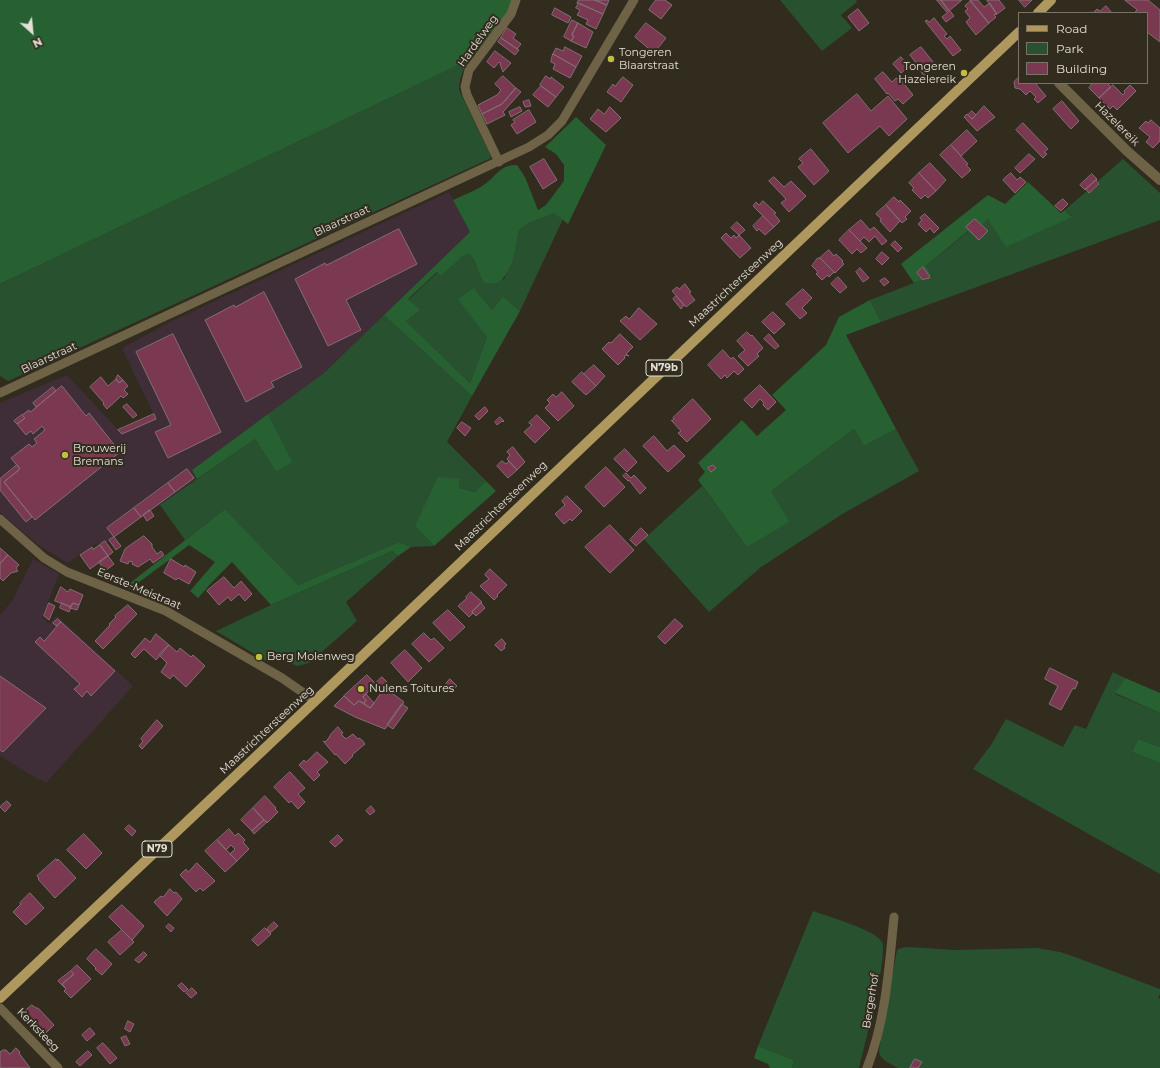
<!DOCTYPE html>
<html>
<head>
<meta charset="utf-8">
<style>
  body { margin:0 }
  #map { position:relative; width:1160px; height:1068px; overflow:hidden; background:#322c1e; font-family:Montserrat,sans-serif }
  canvas { display:block }
  .legend { position:absolute; left:1018px; top:12px; width:130px; height:72px; box-sizing:border-box; background:#322c1e; border:1px solid #797468; margin:0; padding:5px 7px; list-style:none; font-size:12px; color:#e3dfd6 }
  .legend li { display:flex; align-items:center; gap:8px; height:20px }
  .legend b { width:20px; border:1px solid #797468 }
  .north { position:absolute; left:12px; top:12px; width:40px; height:40px; -webkit-text-stroke:3px #322c1e; paint-order:stroke; rotate:153deg; font-size:11px; font-weight:700; line-height:16px; text-align:center; color:#e3dfd6 }
  .north::after { content:''; display:block; margin:auto; width:14px; height:18px; background:#e3dfd6; clip-path:polygon(50% 0,100% 100%,50% 72%,0 100%) }
</style>
</head>
<body>
<div id="map">
<canvas width="1160" height="1068"></canvas>
<ul class="legend">
<li><b style="height:5px;background:#af985d"></b>Road</li>
<li><b style="height:11px;background:#28522f"></b>Park</li>
<li><b style="height:11px;background:#7b3851"></b>Building</li>
</ul>
<div class="north">N</div>
</div>
<script>
const c = document.querySelector('canvas').getContext('2d');
c.lineJoin = 'round';
function fillPath(path, color) {
  c.fillStyle = color;
  c.fill(path, 'evenodd');
}
function strokePath(path, color, width, dash) {
  c.strokeStyle = color;
  c.lineWidth = width;
  c.lineCap = dash ? 'butt' : 'round';
  c.setLineDash(dash || []);
  c.stroke(path);
}
function write(font, color, halo, rows, align = 'center') {
  c.font = font + ' Montserrat,sans-serif';
  c.lineWidth = 4;
  c.setLineDash([]);
  c.textBaseline = 'middle';
  c.strokeStyle = halo;
  c.fillStyle = color;
  for (const [text, x, y, turn = 0] of rows) {
    c.save();
    c.translate(x, y);
    c.rotate((+turn || 0) * Math.PI / 180);
    c.textAlign = isNaN(turn) ? turn : align;
    if (halo) c.strokeText(text, 0, 0);
    c.fillText(text, 0, 0);
    c.restore();
  }
}
fillPath(new Path2D(`
  M449 192 470 232 324 373 192 470 197 479 160 505 150 510 106 543 105 541 100 545 96 543 68 563 38 545 0 512V403L67 375 122 434 156 419 122 348 172 321Z
  M33 559 59 574 42 617 49 624 57 616 133 686 46 783 29 774 0 756V615L12 601Z`), '#3f2e38');
fillPath(new Path2D(`
  M780 0H856L857 2 841 15 852 28 822 51Z
  M469 60C463 70 459 78 459 90L490 154 491 158 8 381 0 376V284Z
  M1123 159 1160 193V220L881 322 870 300 932 276 926 266 969 231 978 240 982 225 988 219 1072 216 1065 210 1087 191 1089 193 1099 185 1098 181Z
  M554 213 563 219 520 311 503 296 492 310 474 288 487 337 470 383 406 321 419 310 408 300 438 272 441 276 463 256 470 254C477 263 477 274 484 283L504 279 510 268 519 230 529 223Z
  M384 315 472 396 447 442 486 481 475 492 459 488 460 479 415 526 434 546 411 547 399 542 298 585 225 509 185 540 160 505 255 439 276 472 291 462 268 414 324 373Z
  M854 429 864 446 896 429 919 471 844 513 761 567 709 612 644 539 702 486 747 547 771 491Z
  M392 551 398 556 346 602 357 621 309 663 297 666 279 658 268 662 216 631 271 605Z
  M1113 672 1125 678 1115 694 1160 713V747L1138 739 1132 752 1160 763V874L973 769 991 745 1006 719 1063 747 1075 725 1086 729Z
  M813 911C826 916 876 930 882 942 888 956 864 1048 859 1068H792L794 1060 758 1046Z
  M908 947 955 950 1037 948 1060 952 1075 957 1160 989V994L1158 998 1160 999V1068H898C890 1063 879 1060 879 1050L897 950 901 948Z`), '#28522f');
fillPath(new Path2D(`
  M0 0H513L509 13 469 60 0 284Z
  M576 117 606 145 568 224 554 213 529 223 519 230C514 250 513 289 484 283 477 274 477 262 470 254L463 256 441 276 437 272 408 299 420 310 406 321 470 383 487 337 458 299 474 288 492 310 503 296 520 311 472 396 384 315 470 232 453 200C463 195 476 191 485 184 498 175 499 165 517 165L525 177 538 210 546 205 564 181V165L556 154 545 147Z
  M1028 182 1061 213 1065 210 1072 217 1006 247 988 219 982 225 988 231 978 241 968 231 926 266 932 276 914 283 901 264 988 195 1005 204Z
  M870 300 881 322 846 335 896 429 864 446 854 429 771 491 789 522 747 547 698 480 705 472 698 463 742 420 757 436 786 410 772 395 826 345 839 317Z
  M268 414 292 462 276 472 255 439 197 479 192 470Z
  M438 477 460 479 459 488 475 492 486 481 496 491 434 546 415 526Z
  M225 509 298 585 399 542 411 547 398 556 392 551 271 605 232 562 213 581 198 598 190 591 215 562 189 545 130 589 125 587Z
  M1125 678 1160 693V713L1115 693Z
  M1138 739 1160 747V763L1132 752Z
  M758 1046 794 1060 792 1068H770L768 1064 754 1058Z`), '#276031');
const building = new Path2D(`
  M579 0H595L607 5 603 14 577 3Z
  M595 0H609L607 5Z
  M656 0H665L672 5 661 19 649 10Z
  M937 0H941L954 16 946 22 942 17 947 13Z
  M941 0H962L949 11Z
  M970 0H978L984 7 990 3 997 14 994 15 996 17 989 23Z
  M987 0H999L1005 8 997 14Z
  M1019 0H1032L1025 7Z
  M1125 0H1148L1160 10V42L1147 32V13H1134L1137 10Z
  M971 1 989 23 976 35 966 22 970 18 965 11 968 9 965 6Z
  M579 3 603 14 596 29 586 24 588 20 577 15 580 10 576 8Z
  M1106 6 1112 13H1088L1092 12 1093 13 1097 9 1100 11Z
  M555 8 571 17 568 23 552 15Z
  M858 9 869 23 859 31 848 17Z
  M934 18 947 34 944 36 947 39 950 36 961 50 953 56 925 21 927 20 929 22Z
  M572 20 578 23 572 35 574 36 571 41 564 37Z
  M578 23 593 32 586 48 571 41 574 36 572 35Z
  M646 23 666 38 654 53 635 37Z
  M507 28 516 34 513 38 521 44 517 49 501 38Z
  M501 38 519 50 515 55 498 42Z
  M565 47 582 56 576 67 553 54 556 48 563 51Z
  M921 47 938 68 935 71 927 65 923 68 929 76 926 78 916 66 917 64 910 55Z
  M495 51 511 63 503 72 500 64 501 63 499 62 494 68 487 62Z
  M553 54 576 67 570 78 553 69 555 64 551 62Z
  M901 57 909 67 901 73 893 64Z
  M883 72 892 82 896 78 901 80 913 95 903 104 898 99 895 101 888 93 887 94 875 79Z
  M503 76 516 88 502 104 482 114 478 105 497 95 501 90 495 84Z
  M546 76 550 79 551 77 564 87 556 97 540 85Z
  M623 77 633 85 621 102 607 92 613 84 615 86Z
  M1019 77V83H1035L1046 96 1038 103 1034 99 1036 97 1030 91 1026 95 1020 89 1015 88 1014 82Z
  M1093 83H1107L1111 87 1099 98 1089 88Z
  M1113 85 1123 95 1125 93 1124 91 1130 85 1136 91 1117 110 1113 106 1110 109 1099 98Z
  M541 86 556 97 548 107 533 95Z
  M516 88 521 92 503 112 505 115 487 124 482 114 502 104Z
  M857 94 871 111 888 96 907 119 889 136 880 126 848 153 823 123Z
  M529 100 531 106 525 107 523 102Z
  M1062 101 1079 121 1071 129 1053 109Z
  M984 106 995 117 977 131 964 117 967 114 972 119Z
  M520 107 522 111 511 117 509 112Z
  M610 107 621 118 606 132 590 119 598 109 604 114Z
  M529 110 536 122 517 134 511 125 515 122 513 120Z
  M972 111 976 115 972 119 968 115Z
  M1151 120 1160 128V141L1153 148 1146 142 1150 137 1139 128 1146 121 1148 123Z
  M1023 123 1048 149 1044 152 1047 154 1043 158 1016 130Z
  M967 130 977 141 961 156 951 145Z
  M951 145 968 164 966 165 971 170 962 178 940 155Z
  M811 149 829 171 814 185 798 167 803 163 799 159Z
  M1029 154 1035 159 1020 173 1015 168Z
  M544 159 557 180 543 189 530 167Z
  M930 163 946 180 936 191 919 173Z
  M919 173 936 191 928 198 925 195 921 199 912 190 914 188 909 183Z
  M1011 173 1017 180 1020 177 1026 182 1015 193 1003 180Z
  M1092 174 1097 179 1085 190 1080 185Z
  M774 177 784 187 791 181 806 196 789 212 781 203 786 199 769 181Z
  M1096 180 1099 184 1089 193 1086 189Z
  M894 197 899 202 900 200 911 211 905 217 907 219 902 223 886 205Z
  M1063 199 1068 204 1061 211 1055 206Z
  M763 201 776 213 774 214 780 221 774 227 753 206 756 202 759 205Z
  M886 205 900 221 890 232 880 221 881 219 876 214Z
  M925 214 939 228 934 233 930 228 926 232 918 224 922 220 920 218Z
  M763 216 774 227 765 235 759 229 757 231 753 226Z
  M975 219 988 231 979 240 966 227Z
  M861 220 870 230 874 227 887 241 882 245 875 236 869 242 864 237 860 241 849 230Z
  M737 222 745 230 739 235 751 248 740 258 721 238 726 233 731 238 734 235 736 238 739 235 731 228Z
  M399 229 417 264 346 300 361 330 328 346 295 279 325 263 326 265Z
  M849 230 867 248 861 253 857 249 852 254 839 240Z
  M895 241 902 248 898 252 891 245Z
  M829 250 834 256 836 254 843 261 842 262 844 264 835 273 820 258Z
  M882 252 889 258 882 265 876 259Z
  M818 258H820L834 272 829 277 828 275 822 280 816 274 818 272 812 266Z
  M923 267 930 277 928 279 927 278 923 280 917 273Z
  M860 268 869 278 863 282 856 272Z
  M838 277 847 287 840 293 831 284Z
  M885 278 889 282 884 286 880 281Z
  M685 284 691 292 689 293 695 300 686 307 672 291 677 287 679 289Z
  M803 289 812 298 802 308 807 313 800 319 786 304Z
  M264 292 302 367 271 382 274 387 246 402 205 320 234 305 235 307Z
  M676 296 684 305 681 309 673 299Z
  M639 308 657 324 640 340 620 321 626 316 629 319Z
  M773 312 785 324 774 334 762 322Z
  M747 332 751 336 752 335 763 348 757 354 759 356 748 366 738 356 745 350 737 341Z
  M173 334 221 432 168 458 155 432 171 425 136 352Z
  M620 334 633 347 626 354 629 356 626 355 624 357 625 358 618 365 602 349 609 342 610 343 612 342Z
  M769 334 779 346 775 349 764 339Z
  M723 350 731 359 733 357 744 369 738 375 734 371 727 378 725 375 721 379 708 365Z
  M594 365 605 376 596 386 584 374Z
  M582 372 596 386 586 395 572 382Z
  M118 375 123 380 119 383 116 379Z
  M101 377 108 386 116 379 119 383 123 380 128 386 124 390 128 394 123 398 121 396 107 409 103 404 104 403 90 387Z
  M760 385 776 402 768 410 763 405 764 403 760 399 752 408 744 400Z
  M62 386 86 416 89 413 120 452 35 520 4 482 20 469 11 458 29 444 32 447 37 443 34 439 45 430 42 426 33 434 31 431 26 435 17 424 25 418 22 415 29 410 30 412Z
  M53 387 56 391 36 407 33 403Z
  M562 392 574 406 558 421 545 408 550 403 547 400 553 394 556 397Z
  M693 399 711 419 687 442 678 433 681 431 671 420 672 421 674 419 673 418Z
  M127 404 137 415 133 418 123 407Z
  M485 407 488 411 479 420 475 416Z
  M154 414 156 419 122 434 118 430Z
  M22 415 25 418 17 424 14 421Z
  M537 415 550 428 535 443 524 432 532 425 529 423Z
  M500 417 504 421 503 422 502 421 497 425 495 422Z
  M462 422 471 428 465 436 457 428Z
  M654 436 667 451 674 445 685 456 668 472 643 446Z
  M513 447 525 462 517 470 507 459 510 455 507 452Z
  M625 449 637 462 627 472 614 459Z
  M502 461 506 464 509 461 517 470 508 478 497 466Z
  M17 465 20 469 4 482 32 517 26 522 0 490V479Z
  M713 465 716 468 711 472 708 468Z
  M606 467 625 487 604 507 585 487Z
  M187 469 194 478 175 492 168 483Z
  M626 473 631 478 634 475 646 488 640 494 629 480 628 481 623 476Z
  M168 483 175 492 141 517 134 508Z
  M567 496 582 511 572 521 570 519 564 524 555 514 565 505 562 501Z
  M134 508 141 517 114 537 107 528Z
  M150 510 154 516 147 521 143 515Z
  M610 525 634 550 610 573 585 547Z
  M641 528 648 535 636 546 630 540Z
  M144 536 152 544V547L157 554 161 551 164 555 153 563 150 559 138 567 132 564 133 562 129 561 128 564 120 561 125 549Z
  M114 537 121 546 116 550 109 540Z
  M105 541 113 552 108 556 100 545Z
  M100 545 108 556 90 569 80 555 92 547 93 549Z
  M0 548 8 555 0 564Z
  M8 555 19 565 16 568 18 571 11 573 3 581 0 578V564Z
  M108 556 114 564 105 571 99 562Z
  M171 559 184 567 185 565 196 572 189 584 178 578 176 580 164 573Z
  M490 569 507 585 497 595 498 596 494 600 480 586 489 579 485 575Z
  M224 577 234 588 241 581 252 594 245 601 239 594 231 601 228 597 219 605 207 591Z
  M61 587 68 592 70 589 83 595 79 605 73 603 71 607 55 601Z
  M471 592 482 602 472 612 473 613 469 617 458 606 467 598 466 597Z
  M49 603 55 606 49 620 44 616Z
  M62 603 71 607 69 612 60 608Z
  M73 603 79 605 77 610 70 608Z
  M481 603 485 608 476 616 472 612Z
  M128 605 137 614 103 649 95 641 110 625 109 624 116 617 115 616Z
  M448 610 465 627 450 641 433 623Z
  M58 619 61 622 56 626 53 623Z
  M675 619 683 626 665 644 658 637Z
  M61 622 115 671 91 696 87 691 82 697 74 689 80 684 35 642 40 637 44 641Z
  M424 633 431 640 434 638 444 648 429 662 412 644Z
  M156 634 169 645 156 660 144 649 135 658 131 654 145 638 150 642Z
  M502 639 506 644 504 646 505 648 501 651 495 645Z
  M169 645 177 652 180 648 191 657 193 655 205 666 186 687 173 675 170 679 161 672 167 663 159 655Z
  M405 650 422 668 408 682 391 663Z
  M1050 668 1078 682 1075 689 1073 688 1061 710 1049 704 1058 686 1045 679Z
  M367 675 376 684 363 697 366 700 364 703 359 701 354 705 344 696Z
  M0 676 46 708 3 752 0 750Z
  M382 677 388 683 383 688 377 682Z
  M450 679 457 686 453 690 446 684Z
  M385 688 404 702 385 729 355 717 334 706 344 696 354 705 359 701 370 708Z
  M366 694 374 703 370 708 364 703 366 700 363 697Z
  M402 704 408 708 393 729 387 725Z
  M157 720 163 726 142 749 139 746 143 741 141 739Z
  M338 727 343 733 341 734 346 739 353 734 358 739 359 738 362 740 365 744 352 755 353 756 345 764 336 754 335 755 323 741 325 742 328 739 331 734Z
  M317 752 328 762 317 772 320 775 314 781 299 765 304 760 306 762Z
  M290 772 305 788 298 794 305 802 298 809 291 801 289 803 274 787Z
  M265 796 276 808 275 809 278 812 267 823 253 808Z
  M7 801 11 805 5 812 0 807Z
  M371 806 375 811 370 815 366 811Z
  M253 808 264 820 252 831 241 820Z
  M264 820 267 822 254 834 252 831Z
  M129 825 136 831 132 836 125 829Z
  M229 829 235 836 238 833 245 840 243 842 249 849 237 861 230 854 235 849 231 845 226 850 217 840Z
  M84 834 102 853 86 869 67 850Z
  M338 835 343 840 335 847 330 842Z
  M217 840 237 861 225 872 205 851Z
  M56 859 57 861 58 859 76 878 55 898 38 879 39 878 37 876Z
  M197 863 215 881 203 891 200 888 196 892 180 875 186 869 188 872Z
  M170 889 174 893 176 892 182 899 167 916 154 902 161 896 163 897Z
  M30 893 44 908 26 925 13 912 21 904 20 903Z
  M122 905 144 926 132 940 109 917Z
  M274 922 278 926 270 933 267 929Z
  M169 924 174 928 171 932 166 927Z
  M265 928 271 934 258 946 252 940Z
  M122 930 134 942 120 955 108 942Z
  M96 949 112 964 102 975 95 969 96 968 87 959Z
  M144 952 147 955 139 963 135 960Z
  M77 965 91 979 71 998 64 991 66 989 62 984 74 974 71 971Z
  M71 971 74 974 62 984 66 989 58 981Z
  M182 983 188 989 184 992 178 986Z
  M192 988 197 993 191 998 186 993Z
  M32 1005 36 1008H38L54 1025 43 1036 22 1014Z
  M128 1021 134 1024 130 1032 125 1029Z
  M90 1028 95 1034 87 1041 82 1035Z
  M126 1036 130 1044 125 1046 121 1038Z
  M103 1043 117 1058 110 1064 97 1048Z
  M16 1048 20 1052 19 1053 30 1068H0V1052L3 1050H6L10 1054Z
  M88 1051 92 1055 80 1066 76 1062Z
  M915 1059 922 1062 918 1068H910Z`);
fillPath(building, '#7b3851');
strokePath(building, '#826e74', 1);
strokePath(new Path2D(`
  M499 162 467 95 465 87 469 70 511 14 516 0
  M0 393 529 147 548 135 562 121 634 0
  M0 519 44 558 67 572 166 611 282 678 315 701
  M0 1008 58 1068
  M867 1068C886 1020 889 967 894 917`), '#6e6347', 9);
strokePath(new Path2D(`
  M1059 83 1127 151 1160 180`), '#6e6347', 10);
strokePath(new Path2D(`
  M1038 13 1051 0
  M0 998 315 701 1019 32`), '#af985d', 10);
for (const [x, y, r, color] of [
  [611,59,4,"#c0be40"],
  [964,73,4,"#c0be40"],
  [65,455,4,"#c0be40"],
  [259,657,4,"#c0be40"],
  [361,689,4,"#c0be40"]
]) {
  const dot = new Path2D();
  dot.arc(x, y, r, 0, 2 * Math.PI);
  c.fillStyle = color;
  c.fill(dot);
  strokePath(dot, '#322c1e', 1.5);
}
for (const [x, y, w] of [
  [664,368,36],
  [157,849,30]
]) {
  const box = new Path2D();
  box.roundRect(x - w / 2, y - 8, w, 16, 3);
  c.fillStyle = '#322c1e';
  c.fill(box);
  strokePath(box, '#e3dfd6', 1);
}
write('bold 10px', '#e3dfd6', null, [
  ["N79b",664,368],
  ["N79",157,849]
]);
write('11px', '#e3dfd6', '#322c1e', [
  ["Hardelweg",478,41,-55],
  ["Hazelereik",1117,124,45],
  ["Blaarstraat",342,221,-25],
  ["Maastrichtersteenweg",736,283,-43],
  ["Blaarstraat",49,358,-25],
  ["Maastrichtersteenweg",501,506,-44],
  ["Eerste-Meistraat",139,589,23],
  ["Maastrichtersteenweg",267,730,-43],
  ["Bergerhof",871,1001,-81],
  ["Kerksteeg",38,1030,46]
]);
write('11px', '#e3dfd6', '#322c1e', [
  ["Tongeren",619,53],
  ["Blaarstraat",619,66],
  ["Tongeren",956,67,"right"],
  ["Hazelereik",956,80,"right"],
  ["Brouwerij",73,449],
  ["Bremans",73,462],
  ["Berg Molenweg",267,657],
  ["Nulens Toitures",369,689]
], 'left');
</script>
</body>
</html>
